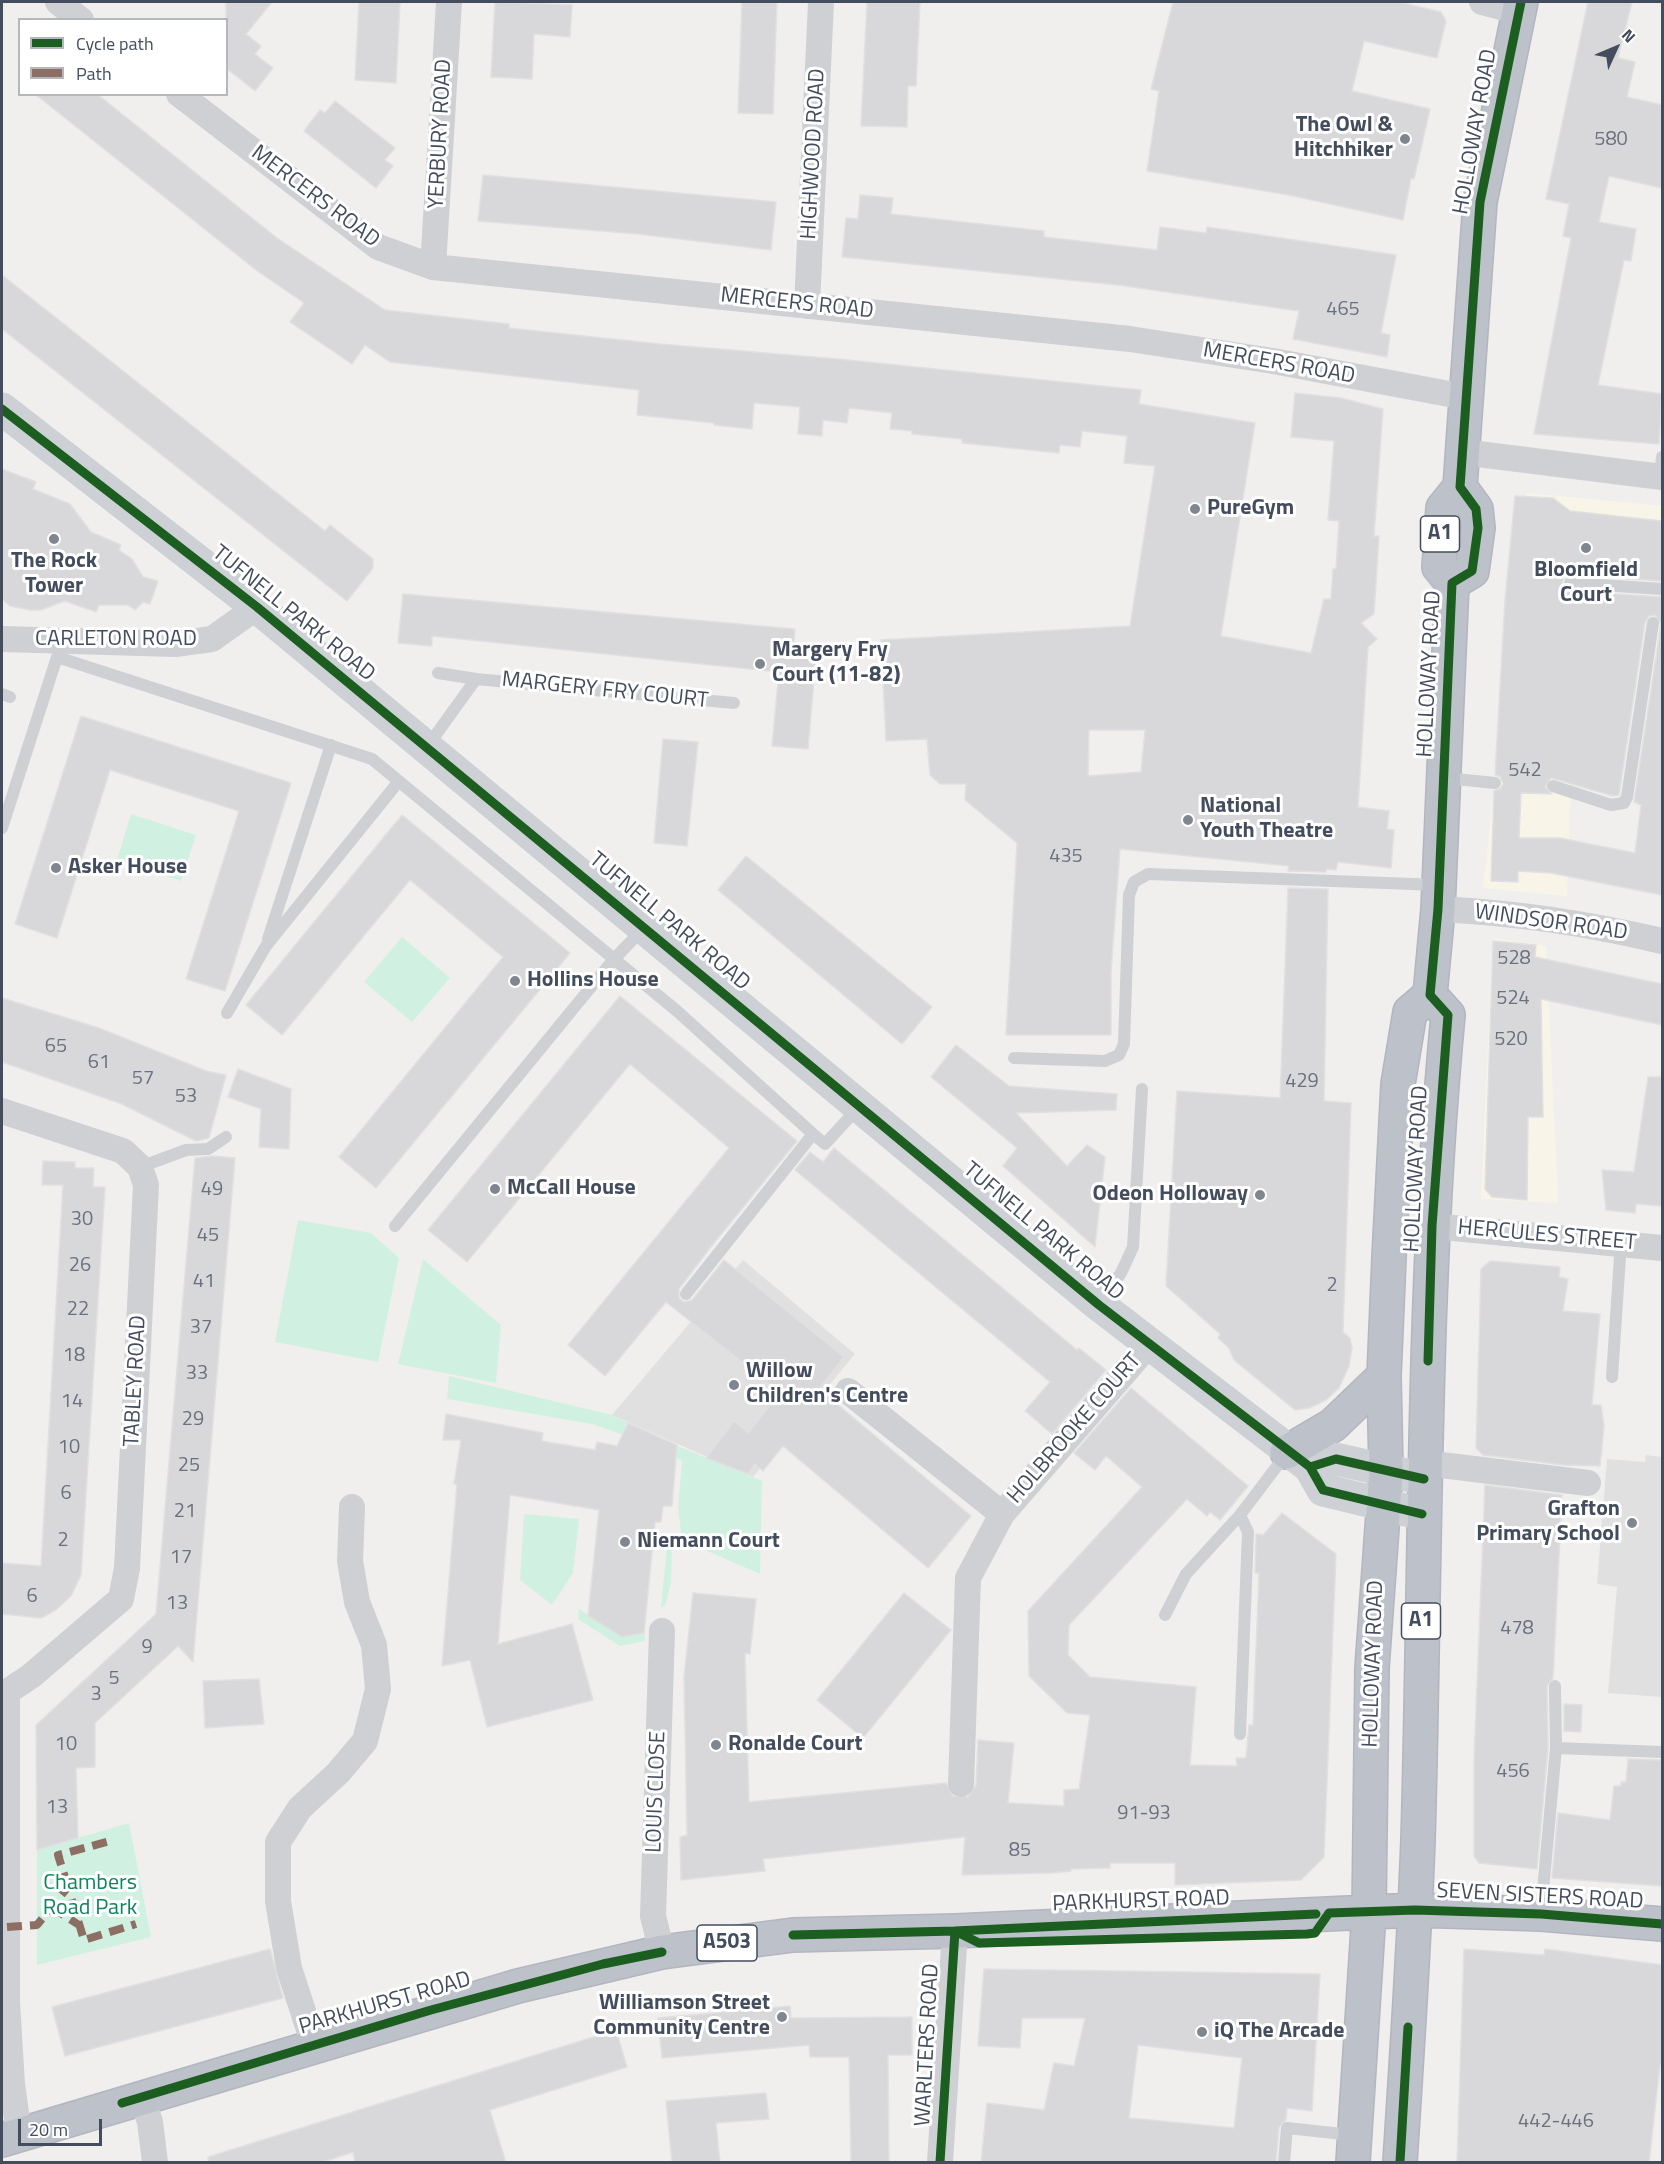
<!DOCTYPE html>
<html>
<head>
<meta charset="utf-8">
<style>
  body { margin:0 }
  #map { position:relative; width:1664px; height:2164px; overflow:hidden; background:#f0efee; font-family:"Titillium Web",sans-serif }
  canvas { display:block }
  .frame { position:absolute; inset:0; border:3px solid #444d5d; pointer-events:none }
  .legend { position:absolute; left:18px; top:18px; width:210px; height:78px; box-sizing:border-box; background:#fff; border:2px solid #b4b8be; margin:0; padding:8px 10px; list-style:none; font-size:18px; color:#444d5d }
  .legend li { display:flex; align-items:center; gap:12px; height:30px }
  .legend b { width:30px; border:2px solid #b4b8be }
  .north { position:absolute; left:1586px; top:18px; width:60px; height:60px; -webkit-text-stroke:4px #fff; paint-order:stroke; rotate:46deg; font-size:16px; font-weight:700; line-height:24px; text-align:center; color:#444d5d }
  .north::after { content:''; display:block; margin:auto; width:21px; height:27px; background:#444d5d; clip-path:polygon(50% 0,100% 100%,50% 72%,0 100%) }
  .scale { position:absolute; left:18px; top:2119px; width:84px; height:27px; box-sizing:border-box; border:3px solid #444d5d; border-top:0; padding-left:8px; font-size:18px; line-height:21px; white-space:nowrap; color:#444d5d; -webkit-text-stroke:4px #fff; paint-order:stroke }
</style>
</head>
<body>
<div id="map">
<canvas width="1664" height="2164"></canvas>
<div class="frame"></div>
<ul class="legend">
<li><b style="height:8px;background:#1b5e20"></b>Cycle path</li>
<li><b style="height:8px;background:#8d6e63"></b>Path</li>
</ul>
<div class="north">N</div>
<div class="scale">20 m</div>
</div>
<script>
const c = document.querySelector('canvas').getContext('2d');
c.lineJoin = 'round';
function fillPath(path, color) {
  c.fillStyle = color;
  c.fill(path, 'evenodd');
}
function strokePath(path, color, width, dash) {
  c.strokeStyle = color;
  c.lineWidth = width;
  c.lineCap = dash ? 'butt' : 'round';
  c.setLineDash(dash || []);
  c.stroke(path);
}
function write(font, color, halo, rows, align = 'center') {
  c.font = font + ' "Titillium Web",sans-serif';
  c.lineWidth = 6;
  c.setLineDash([]);
  c.textBaseline = 'middle';
  c.strokeStyle = halo;
  c.fillStyle = color;
  for (const [text, x, y, turn = 0] of rows) {
    c.save();
    c.translate(x, y);
    c.rotate((+turn || 0) * Math.PI / 180);
    c.textAlign = isNaN(turn) ? turn : align;
    if (halo) c.strokeText(text, 0, 0);
    c.fillText(text, 0, 0);
    c.restore();
  }
}
fillPath(new Path2D(`
  M1527 493 1662 506V569L1578 571 1567 896 1483 888Z
  M1493 938 1546 946 1558 1203 1481 1199Z`), '#f8f5e8');
fillPath(new Path2D(`
  M743 1260 855 1354 753 1477 612 1415Z
  M1646 1455 1662 1457V1697L1608 1693 1617 1587 1597 1584 1607 1459 1645 1462Z`), '#e1e0e1');
fillPath(new Path2D(`
  M131 814 196 835 181 881 117 860Z
  M402 937 450 978 412 1022 364 982Z
  M298 1220 371 1233 399 1258 378 1362 275 1342Z
  M423 1259 501 1325 496 1383 398 1364Z
  M449 1376 612 1415 628 1423 623 1435 592 1424 447 1399Z
  M678 1446 762 1481 760 1574 682 1540 678 1508 682 1461 675 1457Z
  M524 1514 579 1519 573 1573 552 1605 520 1580Z
  M668 1535 672 1536 671 1583 665 1606 661 1608Z
  M579 1609 622 1637 644 1633 645 1641 620 1646 578 1619Z
  M129 1823 151 1937 37 1965V1850Z`), '#d0f1e1');
const building = new Path2D(`
  M226 2H272L246 34 261 46 255 54 273 68 255 91 226 68Z
  M359 2H400L396 83 355 80Z
  M495 2 572 5 570 37 534 34 532 79 491 77Z
  M742 2H777L773 114 738 113Z
  M867 2H920L916 86H908L907 127 861 126Z
  M1173 2H1399L1441 12 1446 21 1437 58 1364 41 1352 91 1430 109 1414 179 1411 178 1403 220 1289 195 1147 171 1159 91 1151 89Z
  M1588 2H1632L1618 58 1635 62 1627 97 1662 105V188L1609 176 1599 222 1636 229 1631 261 1624 260 1598 385 1662 394 1659 444 1534 434 1571 238 1563 236 1569 204 1546 199Z
  M35 94H97L277 238 385 310 509 324V328L660 344 838 359 1141 390 1139 404 1255 423 1221 636 1311 653 1324 599H1331L1333 569H1336L1339 521 1328 520 1334 441 1291 437 1295 393 1341 398 1383 409 1374 536H1379L1374 614 1361 623 1377 639 1368 647 1358 807 1389 811 1387 829 1394 830 1391 868 1338 862 1336 870 1326 869V872L1288 871 1289 866 1120 849 1111 972V1035H1006L1017 843 965 800 966 784H940L930 775 927 739 886 741 881 640 1130 626 1155 466 1124 463 1127 436 1082 431 1080 447 1060 445 1059 453 962 443V439L912 434V431L890 429 892 413 849 408 847 423 823 420 822 436 798 434 800 407 754 403 752 429 714 425V423L637 415 639 390 390 362 365 345 352 364 290 322 304 303 256 270ZM1089 730H1145L1141 772 1088 776Z
  M335 101 395 148 385 160 393 166 376 188 304 131 320 110 325 113Z
  M483 175 776 202 771 250 638 234 478 221Z
  M860 195 893 198 891 214 1044 231V237L1157 250 1160 227 1206 233 1207 227 1396 255 1381 333 1390 335 1387 357 1293 339 1299 311 1118 285 842 257 846 218 858 219Z
  M2 275 325 531 330 525 373 559V568L347 601 2 329Z
  M2 469 36 482 33 489 70 504 91 532 121 545 119 550 132 559 143 577 158 581 150 604 143 602 135 610 128 605H99L96 612 65 601 41 610H30L10 606 2 599Z
  M1515 496 1553 498 1570 511 1662 521V581L1571 575 1564 578 1562 583 1569 591 1662 597V895L1551 873 1518 871V882L1491 881 1494 791 1501 788 1503 783 1500 777 1495 775 1505 600ZM1655 615 1661 624 1634 802 1641 805 1635 853 1560 838H1519L1521 793 1552 794 1545 787 1551 778 1613 796 1619 795 1645 622 1649 616Z
  M403 594 795 629 793 654 816 656 808 749 772 746 779 672 432 636V646L398 643Z
  M81 716 291 783 225 991 186 979 239 811 110 770 57 938 15 924Z
  M663 739 698 742 687 846 654 843Z
  M402 815 570 953 376 1188 339 1157 503 957 410 880 282 1035 246 1005Z
  M746 856 932 1007 902 1044 718 890Z
  M1288 888 1328 889 1324 1101 1351 1103 1343 1332 1350 1338 1352 1348 1349 1366 1339 1388 1326 1400 1309 1408 1295 1410 1234 1360 1229 1348 1218 1338 1220 1334 1166 1286 1177 1091 1280 1098Z
  M1493 941 1536 945 1535 957 1662 984V1025L1541 999 1543 1117H1528L1527 1200 1492 1197 1485 1189Z
  M620 996 797 1141 710 1248 679 1289V1298L684 1302 692 1300 724 1260 844 1357 819 1389 971 1516 928 1568 783 1446 763 1471 755 1464 748 1474 706 1458 734 1421 748 1433 780 1392 666 1302 605 1376 568 1345 729 1148 630 1064 467 1262 428 1230Z
  M2 998 99 1028 206 1071 226 1075 209 1138 196 1141 122 1104 2 1062Z
  M956 1045 1009 1086 1117 1094 1116 1110 1016 1113 1067 1166 1087 1145 1105 1157 1095 1247 1003 1166 1017 1148 931 1077Z
  M238 1069 291 1089 289 1149 259 1147 261 1109 228 1097Z
  M1648 1077H1662V1206L1636 1204 1635 1213 1606 1210 1602 1170 1634 1172Z
  M834 1148 1077 1350 1079 1348 1106 1370 1052 1434 1025 1411 1050 1382 795 1170 810 1152 823 1162Z
  M213 1156 235 1158 193 1662 178 1646 95 1723V1767L76 1768 78 1838 37 1850 36 1725 156 1614 195 1158Z
  M43 1161 75 1162V1168H94L93 1187H105L81 1575 71 1596 56 1610 41 1618 2 1614V1563L41 1566 63 1185H42Z
  M1490 1261 1560 1267 1559 1277 1568 1279 1563 1311 1600 1314 1592 1405H1601L1604 1426 1600 1466 1564 1465 1483 1455 1476 1448 1481 1269Z
  M1131 1388 1248 1486 1220 1520 1210 1512 1207 1516 1187 1499 1069 1625 1068 1655 1090 1677 1196 1687 1190 1765 1237 1766 1236 1758H1246L1249 1725H1253L1259 1573H1255L1256 1534 1263 1535 1282 1513 1336 1554 1324 1857 1301 1880 1175 1885V1863H1110V1868L1071 1869V1871L1051 1873 962 1875 965 1837 763 1859 765 1871 681 1880 680 1837 687 1835 684 1677 693 1593 756 1599 750 1654 745 1653 749 1802 946 1783 953 1796 968 1797 976 1785 978 1740 1014 1743 1008 1803 1064 1806V1790L1079 1789 1090 1715 1067 1713 1029 1676 1028 1611 1142 1487 1106 1456 1095 1470 1074 1453Z
  M446 1414 543 1433 542 1441 595 1450 597 1442 617 1446 628 1423 677 1445 672 1506H663L661 1522H655L644 1633 622 1637 588 1616 599 1510 510 1495 498 1644 572 1624 593 1700 487 1727 470 1660 442 1666 457 1484H454L461 1440H443Z
  M1485 1485 1562 1495 1553 1678 1547 1686 1548 1748 1537 1869 1479 1863 1474 1856V1760Z
  M904 1593 951 1630 863 1738 817 1700Z
  M259 1679 264 1724 205 1728 203 1681Z
  M1564 1704 1582 1705 1581 1732 1564 1731Z
  M1628 1759 1662 1760V1886L1552 1878 1558 1813 1610 1820 1614 1786H1621V1782H1626Z
  M270 1949 283 1998 65 2056 52 2007Z
  M1464 1949 1544 1955 1545 1949 1662 1965V2065H1660L1649 2163H1457Z
  M984 1969 1320 1974 1312 2111 1287 2108 1286 2120 1279 2127 1276 2163H981L987 2103 1044 2110 1054 2063 1074 2066 1085 2018H1022L1020 2048 978 2046ZM1138 2045 1242 2058 1234 2128 1129 2118Z
  M790 2006 791 2018 912 2017V2055H888L889 2163H851L849 2057H810L809 2045 662 2058 658 2018Z
  M616 2030 627 2067 490 2110 506 2163H355L353 2152 321 2163H209L208 2157Z
  M766 2093 769 2119 716 2123 720 2163H672L666 2101Z`);
fillPath(building, '#d8d8da');
strokePath(building, '#e1e0e1', 1.5);
const highway = new Path2D(`
  M1452 583 1439 567 1443 508 1460 487 1480 202 1521 2
  M1452 583 1472 571 1478 528 1476 509 1460 487
  M1287 1452 1333 1425 1384 1376
  M2 2140 518 1986 662 1952 793 1935 955 1931 1415 1910 1541 1914 1662 1924
  M1353 2162 1369 1912 1372 1668 1386 1472 1384 1376 1389 1257 1398 1084 1410 1012 1430 995 1438 909 1452 583
  M1400 2162C1407 2055 1414 1947 1418 1840 1426 1564 1422 1289 1448 1015L1430 995`);
strokePath(highway, '#b3b6bf', 36);
strokePath(new Path2D(`
  M1660 477 1662 457
  M1570 583 1662 589
  M438 673 476 679
  M2 694 10 697
  M427 747 476 679 734 703
  M1446 778 1495 783
  M1553 786 1611 805 1624 803 1627 797 1653 623
  M2 828 57 657 372 759 677 1011 813 1134
  M268 939 331 745
  M227 1013 266 946 399 781
  M1014 1058 1105 1061 1119 1055 1124 1044 1129 895 1134 882 1148 874 1439 885
  M140 1167 186 1150 208 1149 226 1137
  M395 1226 614 959 644 928
  M686 1294 813 1134 825 1144 858 1108
  M1100 1303 1121 1273 1133 1247 1142 1089
  M1612 1377 1621 1242
  M1240 1515 1248 1532 1240 1734
  M1165 1615 1186 1574 1240 1515 1287 1453
  M1555 1686 1556 1748
  M1541 1912 1556 1748 1662 1752
  M1284 2162 1287 2128 1352 2135`), '#ced0d4', 12);
strokePath(new Path2D(`
  M58 2 81 20
  M1482 2 1519 12
  M179 94 378 247 433 267 1130 339 1273 361 1465 397
  M433 267 449 2
  M807 306 821 2
  M1462 452 1662 477
  M2 639 175 644 212 639 257 607
  M1438 909C1518 913 1585 923 1662 941
  M2 1111 123 1151 140 1167 146 1185 127 1568 121 1599 31 1676 7 1692
  M1432 1226 1662 1248
  M848 1391 1002 1514
  M1425 1463 1588 1483
  M662 1631 653 1916 662 1952
  M7 1692V2002L12 2084 19 2134
  M961 1784 968 1578 1002 1514 1149 1344
  M314 2045 289 1968 278 1901V1842L300 1808 338 1773 365 1741 378 1689 374 1645 357 1602 350 1561 352 1507
  M142 2097 150 2122 155 2162
  M940 2162 955 1931`), '#ced0d4', 26);
strokePath(new Path2D(`
  M2 409 257 607 1099 1305 1310 1467 1323 1490 1422 1514
  M1310 1467 1336 1459 1424 1479`), '#cdd0d4', 33);
strokePath(highway, '#bdc1c9', 33);
strokePath(new Path2D(`
  M68 1887 58 1855 114 1840
  M51 1907 79 1925
  M7 1927 37 1925 68 1887 84 1940 136 1924`), '#8d6e63', 8, [15, 8]);
strokePath(new Path2D(`
  M2 409 257 607 1099 1305 1310 1467 1323 1490 1422 1514
  M1428 1361 1432 1226 1448 1015 1430 995 1438 909 1452 583 1472 571 1478 528 1476 509 1460 487 1480 202 1521 2
  M1310 1467 1336 1459 1424 1479
  M955 1931 979 1943 1307 1934 1315 1933 1329 1913 1415 1910 1541 1914 1662 1924
  M793 1935 955 1931 1316 1914
  M122 2103 431 2010 603 1964 662 1952
  M940 2162 955 1931
  M1400 2162 1408 2027`), '#1b5e20', 9);
for (const [x, y, r, color] of [
  [1405,139,6,"#808690"],
  [1195,509,6,"#808690"],
  [54,539,6,"#808690"],
  [1586,548,6,"#808690"],
  [760,664,6,"#808690"],
  [1188,820,6,"#808690"],
  [56,868,6,"#808690"],
  [515,981,6,"#808690"],
  [495,1189,6,"#808690"],
  [1260,1195,6,"#808690"],
  [734,1385,6,"#808690"],
  [1632,1523,6,"#808690"],
  [625,1542,6,"#808690"],
  [716,1745,6,"#808690"],
  [782,2017,6,"#808690"],
  [1202,2032,6,"#808690"]
]) {
  const dot = new Path2D();
  dot.arc(x, y, r, 0, 2 * Math.PI);
  c.fillStyle = color;
  c.fill(dot);
  strokePath(dot, '#fff', 2);
}
write('20px', '#6a717e', null, [
  ["580",1611,140],
  ["465",1343,310],
  ["542",1525,771],
  ["435",1066,857],
  ["528",1514,959],
  ["524",1513,999],
  ["520",1511,1040],
  ["65",56,1047],
  ["61",99,1063],
  ["57",143,1079],
  ["429",1302,1082],
  ["53",186,1097],
  ["49",212,1190],
  ["30",82,1220],
  ["45",208,1236],
  ["26",80,1266],
  ["41",204,1282],
  ["2",1332,1286],
  ["22",78,1310],
  ["37",201,1328],
  ["18",74,1356],
  ["33",197,1374],
  ["14",72,1402],
  ["29",193,1420],
  ["10",69,1448],
  ["25",189,1466],
  ["6",66,1494],
  ["21",185,1512],
  ["2",63,1541],
  ["17",181,1558],
  ["6",32,1597],
  ["13",177,1604],
  ["478",1517,1629],
  ["9",147,1648],
  ["5",114,1679],
  ["3",96,1695],
  ["10",66,1745],
  ["456",1513,1772],
  ["13",57,1808],
  ["91-93",1144,1814],
  ["85",1020,1851],
  ["442-446",1556,2122]
]);
for (const [x, y, w] of [
  [1440,534,39],
  [1421,1621,39],
  [727,1943,60]
]) {
  const box = new Path2D();
  box.roundRect(x - w / 2, y - 18, w, 36, 4.5);
  c.fillStyle = '#fff';
  c.fill(box);
  strokePath(box, '#444d5d', 1.5);
}
write('bold 21px', '#444d5d', null, [
  ["A1",1440,534],
  ["A1",1421,1621],
  ["A503",727,1943]
]);
write('bold 22px', '#444d5d', '#fff', [
  ["The Owl &",1393,126,"right"],
  ["Hitchhiker",1393,151,"right"],
  ["PureGym",1207,509],
  ["The Rock",54,562,"center"],
  ["Tower",54,587,"center"],
  ["Bloomfield",1586,571,"center"],
  ["Court",1586,596,"center"],
  ["Margery Fry",772,651],
  ["Court (11-82)",772,676],
  ["National",1200,807],
  ["Youth Theatre",1200,832],
  ["Asker House",68,868],
  ["Hollins House",527,981],
  ["McCall House",507,1189],
  ["Odeon Holloway",1248,1195,"right"],
  ["Willow",746,1372],
  ["Children's Centre",746,1397],
  ["Grafton",1620,1510,"right"],
  ["Primary School",1620,1535,"right"],
  ["Niemann Court",637,1542],
  ["Ronalde Court",728,1745],
  ["Williamson Street",770,2004,"right"],
  ["Community Centre",770,2029,"right"],
  ["iQ The Arcade",1214,2032]
], 'left');
write('22px', '#444d5d', '#fff', [
  ["HOLLOWAY ROAD",1476,132,-80],
  ["YERBURY ROAD",441,134,-87],
  ["HIGHWOOD ROAD",814,154,-87],
  ["MERCERS ROAD",315,197,37],
  ["MERCERS ROAD",797,304,6],
  ["MERCERS ROAD",1279,364,10],
  ["TUFNELL PARK ROAD",293,614,39],
  ["CARLETON ROAD",116,640],
  ["HOLLOWAY ROAD",1430,674,-87],
  ["MARGERY FRY COURT",605,691,6],
  ["TUFNELL PARK ROAD",669,922,40],
  ["WINDSOR ROAD",1551,923,8],
  ["HOLLOWAY ROAD",1417,1169,-87],
  ["TUFNELL PARK ROAD",1043,1232,40],
  ["HERCULES STREET",1547,1236,5],
  ["TABLEY ROAD",136,1381,-87],
  ["HOLBROOKE COURT",1075,1429,-49],
  ["HOLLOWAY ROAD",1374,1664,-88],
  ["LOUIS CLOSE",657,1792,-88],
  ["SEVEN SISTERS ROAD",1540,1897,3],
  ["PARKHURST ROAD",1141,1902,-2],
  ["PARKHURST ROAD",385,2004,-16],
  ["WARLTERS ROAD",928,2045,-87]
]);
write('22px', '#0d865b', '#fff', [
  ["Chambers",90,1884],
  ["Road Park",90,1909]
]);
</script>
</body>
</html>
